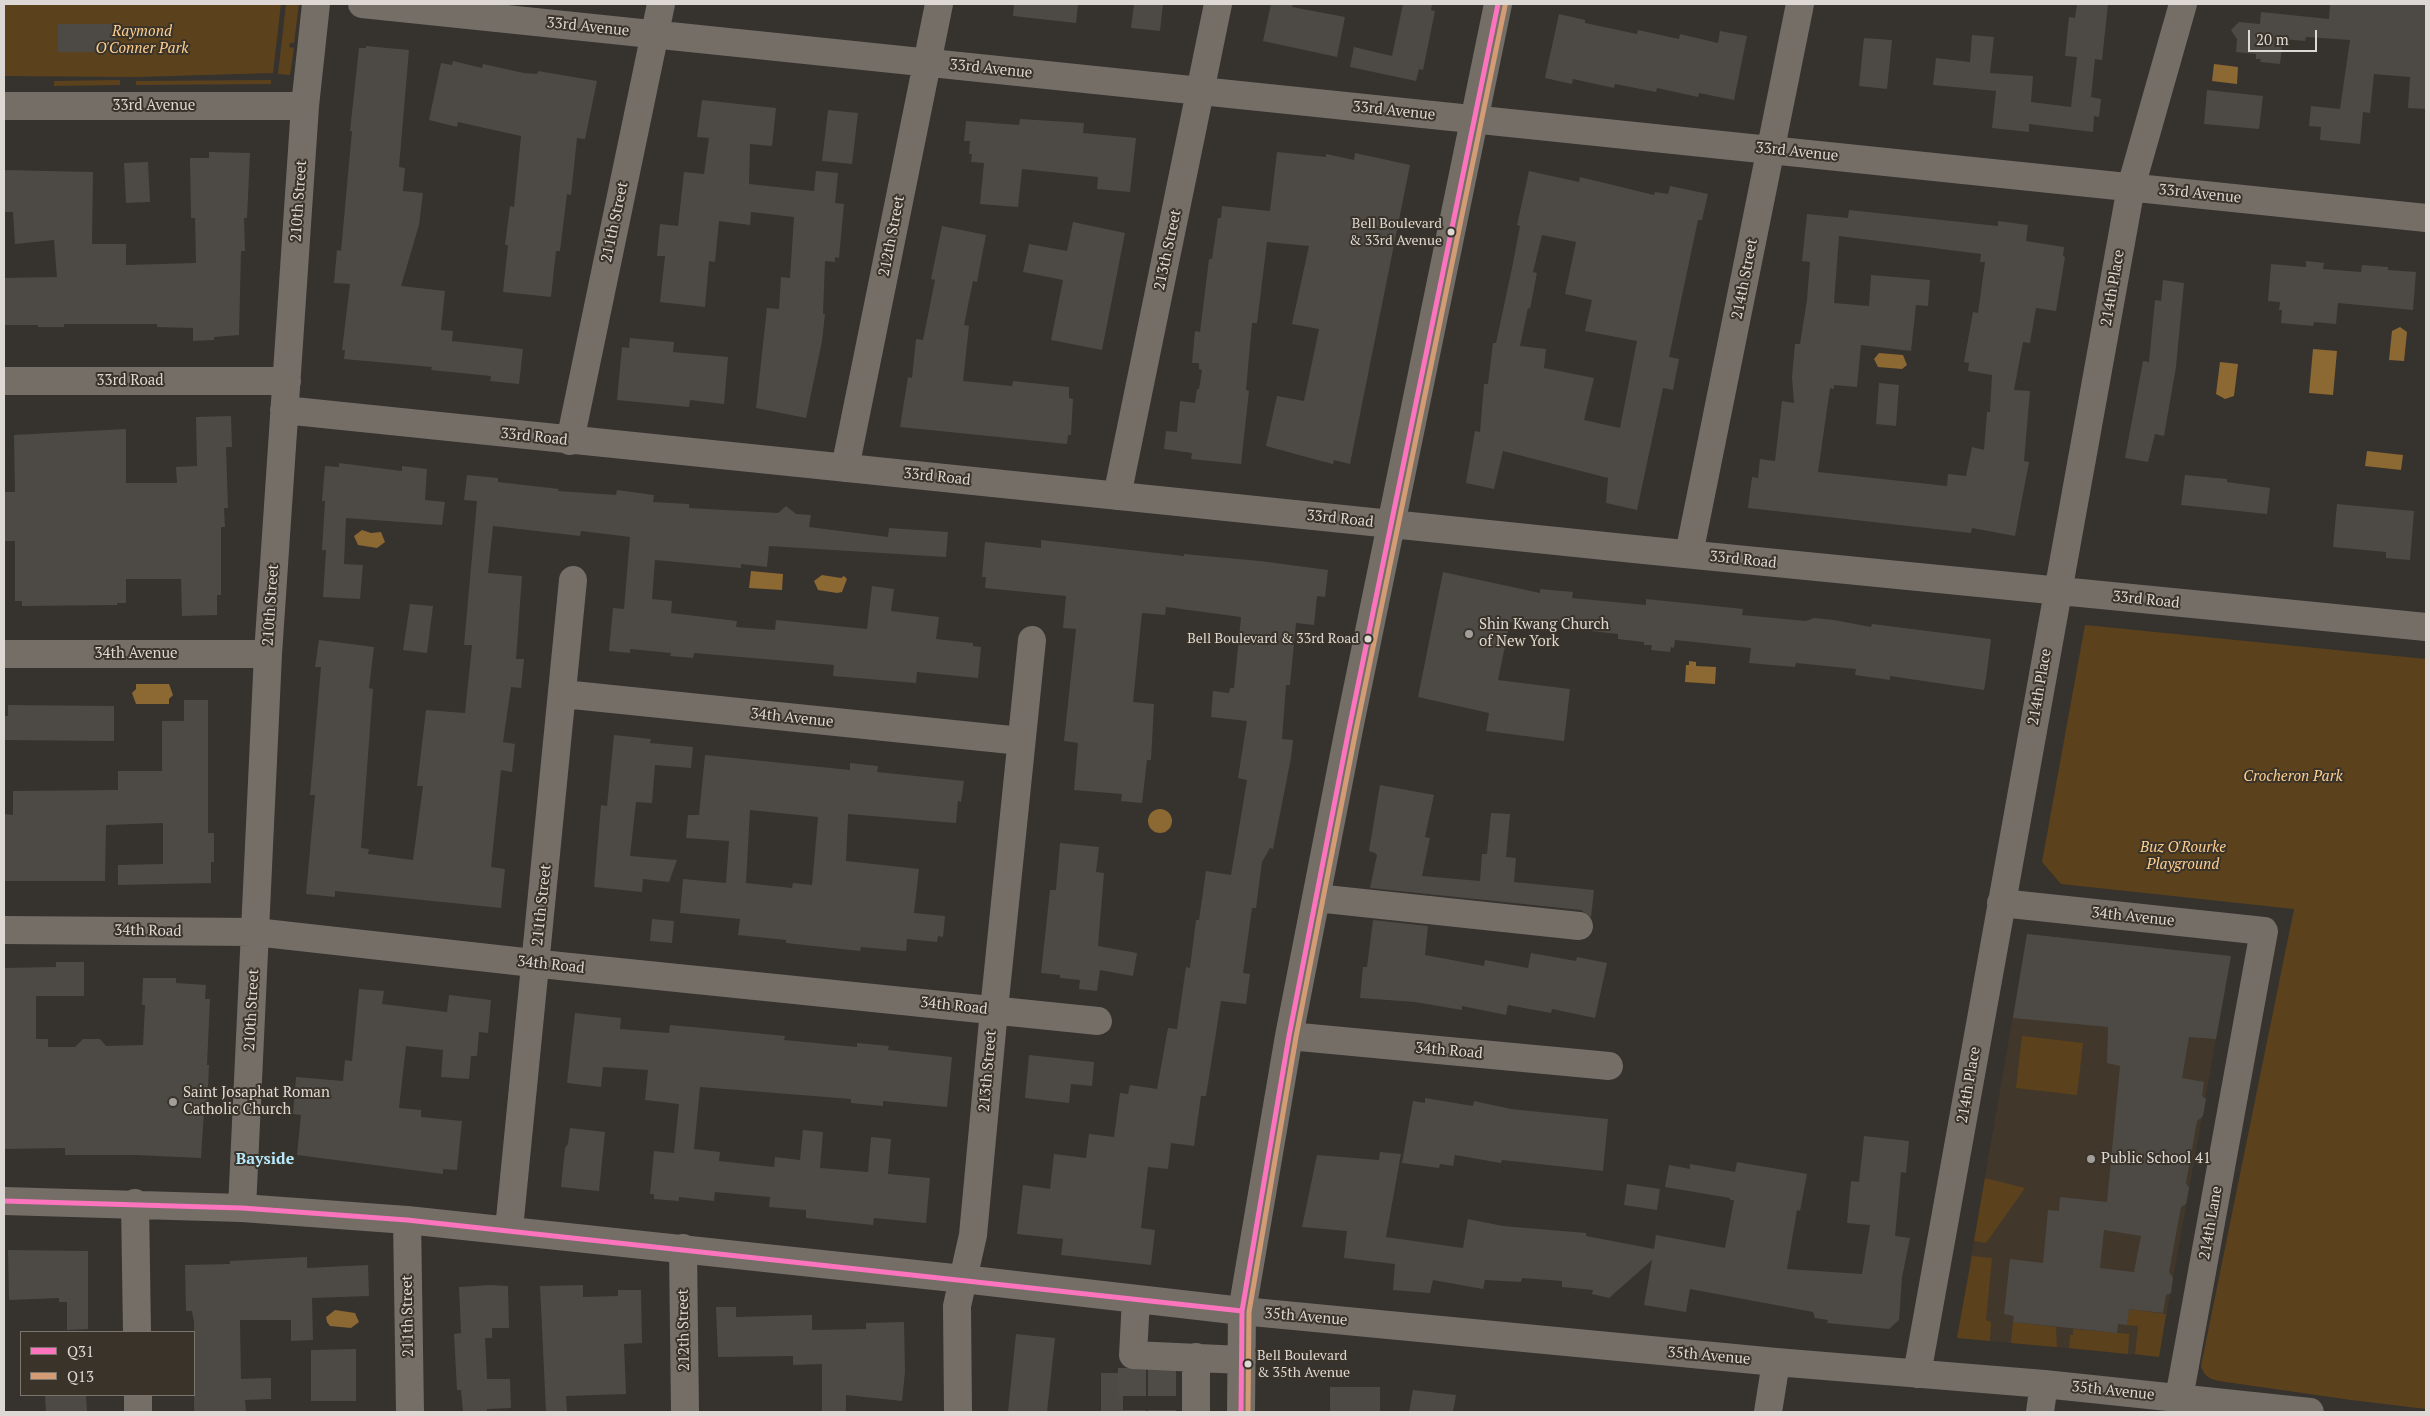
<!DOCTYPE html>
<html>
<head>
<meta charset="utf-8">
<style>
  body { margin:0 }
  #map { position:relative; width:2430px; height:1416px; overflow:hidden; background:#36322e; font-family:"PT Serif",serif }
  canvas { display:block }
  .frame { position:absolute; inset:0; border:5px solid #ddd8d3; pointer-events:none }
  .legend { position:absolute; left:20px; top:1331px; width:175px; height:65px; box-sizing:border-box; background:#39332a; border:1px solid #7b756e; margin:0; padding:6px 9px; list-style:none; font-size:15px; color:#ddd8d3 }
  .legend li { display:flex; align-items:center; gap:10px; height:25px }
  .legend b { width:25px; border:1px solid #7b756e }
  .scale { position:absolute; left:2248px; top:30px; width:69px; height:22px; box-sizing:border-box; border:2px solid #ddd8d3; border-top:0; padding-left:6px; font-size:15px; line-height:18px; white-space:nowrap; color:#ddd8d3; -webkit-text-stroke:4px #39332a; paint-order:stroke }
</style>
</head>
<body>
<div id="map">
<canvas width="2430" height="1416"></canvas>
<div class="frame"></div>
<ul class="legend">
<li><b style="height:6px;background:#fc73be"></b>Q31</li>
<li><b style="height:6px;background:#d39c74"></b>Q13</li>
</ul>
<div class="scale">20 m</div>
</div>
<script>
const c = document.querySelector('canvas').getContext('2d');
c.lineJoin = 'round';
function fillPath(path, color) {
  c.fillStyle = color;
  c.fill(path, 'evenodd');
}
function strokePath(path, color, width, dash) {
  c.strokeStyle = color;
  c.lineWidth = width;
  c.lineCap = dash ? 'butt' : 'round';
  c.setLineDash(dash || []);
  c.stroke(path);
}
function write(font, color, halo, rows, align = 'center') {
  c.font = font + ' "PT Serif",serif';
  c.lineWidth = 4;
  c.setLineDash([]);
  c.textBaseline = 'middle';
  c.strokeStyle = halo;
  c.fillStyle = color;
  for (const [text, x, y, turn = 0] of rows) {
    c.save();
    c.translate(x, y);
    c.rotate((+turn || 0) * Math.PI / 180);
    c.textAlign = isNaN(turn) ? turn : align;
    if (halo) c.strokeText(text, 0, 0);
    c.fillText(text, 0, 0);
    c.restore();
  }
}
fillPath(new Path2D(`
  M2027 934 2231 956 2159 1357 1957 1338Z`), '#41372b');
fillPath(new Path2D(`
  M4 4H281L273 73 136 77 4 76Z
  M286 4H299L294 43H290L289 47 294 48 290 75 278 74Z
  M120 80V85L54 86V81Z
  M271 80V84L136 85V81Z
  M2085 625 2426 659V1409L2351 1400 2226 1382C2213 1380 2205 1379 2201 1366L2294 909 2061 884 2042 862Z
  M2022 1036 2083 1043 2077 1095 2016 1088Z
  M1985 1178 2025 1188 1986 1243 1974 1241Z
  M1972 1256 1992 1258 1986 1320 1991 1322 1990 1341 1957 1338Z
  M2129 1309 2166 1314 2159 1357 2135 1354 2138 1326 2127 1325Z
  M2013 1322 2056 1327 2057 1347 2011 1343Z
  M2073 1329 2129 1334 2128 1354 2069 1348 2070 1335H2073Z`), '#5c421c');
fillPath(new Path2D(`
  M2214 64 2238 67 2237 84 2212 81Z
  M2400 327 2407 332 2404 361 2389 360 2392 331Z
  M2313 349 2337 351 2333 395 2309 393Z
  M1879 353 1903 355 1907 365 1902 369 1878 367 1874 359Z
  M2220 362 2238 364 2234 396 2225 399 2216 394Z
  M2367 451 2403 455 2401 470 2365 466Z
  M362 530 371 533 381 532 385 542 377 548 358 545 354 536Z
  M751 571 783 574 782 590 749 588Z
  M822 575 841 578 844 576 847 579 842 592 837 593 818 590 814 581Z
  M1689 661 1696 662V666L1716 667 1715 684 1685 682 1686 665H1689Z
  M136 684H169L173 695 169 699V704H136L132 693 136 689Z
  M1148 821a12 12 0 1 1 24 0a12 12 0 1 1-24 0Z
  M335 1310 355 1313 359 1322 351 1328 330 1326 327 1322 326 1317Z`), '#8c6833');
fillPath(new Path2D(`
  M1014 4H1078L1076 23 1013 16Z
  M1134 4H1163L1160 31 1131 28Z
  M1271 4H1293L1292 7 1345 17 1337 57 1263 41Z
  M1403 4H1432L1431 10 1435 11 1423 70 1419 69 1416 81 1350 67 1354 47 1392 56Z
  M2077 4H2108L2102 60 2095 59 2091 97 2101 99 2099 117 2094 116 2093 132 2029 124V132L1992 128 1996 91 1933 85 1936 58 1970 62 1972 35 1994 37 1990 73 2033 76 2031 102 2071 107 2077 57 2065 56 2069 17 2075 18Z
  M2330 4 2426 5V109L2408 108 2410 77 2374 74 2370 113 2363 112 2360 144 2320 140 2321 127 2309 126 2311 106 2340 109 2350 40 2306 37 2305 41 2283 39 2280 64 2260 62 2261 59H2256V54L2236 52 2237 39 2231 30 2239 22 2260 24 2261 12 2329 19Z
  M1559 14 1585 20V23L1637 34 1638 30 1679 39 1680 34 1718 43 1720 31 1747 36 1734 100 1699 93 1698 97 1657 88 1656 92 1615 84 1614 88 1573 79 1572 84 1545 78Z
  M58 24H115V52H58Z
  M1864 38 1892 40 1887 89 1859 86Z
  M366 46 409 50 399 167 405 168 403 191 423 193 419 225 401 286 445 291 441 330 453 331 452 341 523 349 519 384 490 381 491 376 431 370 432 367 344 359 345 350H342L350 284 334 283 337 250 341 251 352 131H350L359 48H366Z
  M453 61 482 68 483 64 524 73 537 74 538 71 597 81 585 139 577 138 571 195 567 194 560 251H556L551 297 503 292 508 245H505L510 206 514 207 521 136 458 122 457 127 429 120 441 63 452 65Z
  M2207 90 2263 96 2259 129 2204 124Z
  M702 100 776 108 772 146 750 144 749 184 814 191 816 171 838 173 835 203 844 204 839 258 835 257V262L825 261 823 314H825L822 341 806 418 756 408 767 308 779 309 781 277 790 278 794 217 751 212 750 225 719 221 715 262 709 261 705 307 660 302 665 256H657L660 224 678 226 684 172 704 174 709 138 697 137Z
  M828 110 858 113 852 164 822 161Z
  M1020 119 1084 123 1083 133 1136 138 1130 192 1097 189 1098 177 1022 169 1018 207 980 204 984 163 971 162 972 154H969L970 141H964L966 121 1019 125Z
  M209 152 250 153 247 218H244L245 251H241L239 335 214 337V340L193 341V328L157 327V324H64V327H38V325H4V278L57 277 54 240 15 244 13 212H4V170L93 172 92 244H126V265L196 263 195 218H191L190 158H209Z
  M1277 152 1326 157V154L1354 160 1355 153 1410 165 1350 464 1334 460 1333 464 1321 461 1266 446 1277 396 1304 401 1319 329 1292 324 1309 246 1267 242 1257 323H1252L1246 390 1249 391 1241 464 1191 459 1192 453 1164 449 1166 431 1177 432 1180 401 1195 403 1197 389H1199L1202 370 1199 369V363H1192L1195 331 1200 332 1209 259H1212L1218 218H1221L1222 206 1270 211Z
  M148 162 150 202 126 203 124 163Z
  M1529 171 1579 182 1580 177 1654 195 1655 192 1668 194 1670 186 1708 194 1702 220H1698L1669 357 1679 359 1673 390 1663 388 1637 510 1606 503 1608 478 1503 451 1494 489 1466 483 1475 431 1480 432 1484 384H1488L1493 343H1496L1512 268 1520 226 1517 225ZM1542 235 1576 242 1565 294 1592 300 1585 331 1637 341 1620 428 1584 420 1594 378 1544 368 1546 349 1520 346 1528 308 1530 309 1537 273 1533 272Z
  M1849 210 1998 226V221L2028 225 2026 241 2064 247 2063 256 2065 257 2056 311 2036 308 2030 343 2023 342 2014 390 2030 391 2024 461 2029 462 2015 536 1972 528 1971 533 1748 508 1752 477 1758 478 1760 459 1775 461 1782 401 1794 403 1792 377 1795 344H1800L1807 300 1810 262 1802 261 1807 214 1848 218ZM1839 236 1981 254 1980 262H1985L1978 313 1973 312 1964 362 1969 363 1968 371 1992 375 1990 412H1987L1984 450 1972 447 1966 476 1948 474 1947 486 1818 472 1830 388 1834 389V385L1857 387 1861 345 1911 351 1916 305 1928 306 1930 280 1871 275 1869 306 1834 303Z
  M1073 222 1125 233 1102 350 1051 340 1063 280 1023 272 1029 244 1067 251Z
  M942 226 986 235 977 282 973 281 964 325 969 326 963 381 1012 386 1013 381 1069 387V398L1073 399 1071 435H1068L1067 444 900 427 908 377 912 378 916 339 923 340 935 280 931 279Z
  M2306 261 2324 263 2323 269 2361 272 2362 265 2388 267V270L2416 272 2413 310 2338 303 2336 324 2314 322 2313 326 2281 323 2282 310H2279L2280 302 2268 301 2271 264 2306 267Z
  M2163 280 2184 283 2176 367 2164 436 2155 434 2148 462 2125 458 2143 361 2149 362 2155 300 2161 301Z
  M630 338 674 342 673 352 728 357 724 404 690 400 689 407 617 400 622 347 629 348Z
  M1879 383 1899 385 1896 426 1876 424Z
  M231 416 232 447H226L228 508H224L225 527H221V595H217V615L182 616 181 579H126V603H117V605L22 606V601H15V541H4V492H15L14 435 126 429V483H177L176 467 197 466 196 417Z
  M339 463 402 471V466L427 469 425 500 445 502 442 525 346 518 344 564 363 565 360 599 323 597 326 550H322L325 501H322L325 466 339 467Z
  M467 475 498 478V482L559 489 558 491 616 495 617 490 654 495 653 502 689 504V508L778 513 786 506 796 514 811 515 809 527 888 537 889 528 948 532 946 557 769 546 767 567 741 564V568L655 560 652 599 672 601 671 613 737 621 736 627 775 630 776 620 867 629 872 586 894 589 891 611 939 617 936 639 973 643V646L981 647 978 678 917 672 916 683 833 676 834 665 694 653 693 658 670 656 671 653 630 649V653L609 651 613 608 624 609 630 537 581 531 580 536 493 526 488 573 522 576 516 659H524L521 688 511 687 503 742 515 744 512 772 501 770 491 867 505 869 501 908 335 891V897L306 894 315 795H310L321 667H315L319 640 374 647 369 688 373 689 361 848 369 849 368 854 413 860 423 786H417L426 710 465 713 472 645H464L477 501 464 500Z
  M2185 475 2227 479V482L2270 488 2267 514 2181 505Z
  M2337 504 2414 511 2410 560 2386 558V552L2333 547Z
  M1041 540 1184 556V554L1260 561 1328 570 1325 597 1317 596 1314 625 1296 623 1290 685H1286L1282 739 1293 740 1291 758 1273 849 1270 848 1262 862 1256 908H1252L1243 973 1250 974 1246 1004 1221 1001 1206 1096H1201L1194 1146 1171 1143 1168 1169 1148 1167 1141 1228 1155 1230 1151 1265 1061 1255 1063 1239 1017 1234 1023 1185 1050 1189 1054 1154 1086 1158 1089 1134 1114 1137 1120 1093 1128 1094 1130 1085 1157 1089 1168 1028 1177 1029 1186 967 1190 968 1196 920H1199L1206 871 1231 875 1238 834 1247 780 1238 778 1247 721 1211 717 1213 691 1229 693 1230 688H1234L1241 617 1166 607 1165 615 1142 613 1133 702 1154 704 1151 760H1147L1142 803 1121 801 1122 794 1074 790 1078 743 1064 741 1076 629 1063 628 1066 596 985 588 986 577H982L985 542 1041 548Z
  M1443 572 1540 593V589L1573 592 1572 598 1646 605V599L1695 604 1743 609 1742 615 1806 621 1814 618 1834 620 1871 627 1872 624 1991 639 1986 679 1984 690 1890 676V680L1855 675 1856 669 1796 663 1795 667 1749 663 1751 648 1675 640 1674 648 1671 647 1670 652 1651 650 1652 645H1644V642L1618 639V634L1591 631 1592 624 1551 621V625L1510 622 1498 680 1570 689 1564 741 1486 731 1489 713 1418 697Z
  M410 604 433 606 427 653 403 650Z
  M184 700H208V833H214V862H211V883L118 885V865L163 864V823L106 825 105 881H4V814L13 815V791L118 790V771H162V721H184Z
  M8 705 114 706V741L4 740V716H8Z
  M614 735 651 739 650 743 693 747 691 768 655 765 652 803 636 802 630 856 677 860 669 882 643 879 642 892 594 887 601 805 607 806Z
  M705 755 850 770V763L878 766 877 772 964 781 961 802 958 801 956 823 848 814 846 861 919 869 914 913 945 916 943 937 938 936 937 942 907 939 906 951 861 947 860 951 786 943V940L738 935 740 919 680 913 683 879 726 883 729 841 686 838 688 815H699ZM750 810 818 817 812 885 793 883 792 888 746 883Z
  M1380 785 1434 795 1425 837 1430 838 1422 876 1480 881 1482 854H1487L1491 813 1510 814 1506 857 1516 858 1514 882 1594 890 1591 917 1581 910 1370 888 1377 855 1375 853 1369 851Z
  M1060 843 1099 847 1096 872 1104 873 1098 946 1137 953 1133 976 1100 970 1097 991 1079 989 1080 980 1060 978V975L1041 973 1050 890H1056Z
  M652 919 674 921 672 943 650 941Z
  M1373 920 1428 926 1425 955 1484 966 1485 960 1528 968 1531 953 1576 961 1577 957 1607 963 1595 1018 1552 1009 1551 1013 1508 1005 1506 1015 1462 1006V1010L1415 1002 1360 998 1363 967H1367Z
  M2027 934 2231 956 2216 1039 2189 1037 2182 1078 2204 1082 2202 1096 2206 1099 2203 1116 2197 1121 2186 1183 2189 1188 2186 1204 2181 1207 2169 1272 2173 1278 2171 1293 2166 1295 2163 1313 2129 1309 2127 1325 2118 1324 2117 1333 2013 1322 2014 1316 2004 1314 2010 1259 2043 1263 2048 1210 2059 1211 2060 1197 2107 1202 2120 1066 2107 1063 2108 1027 2013 1018ZM2104 1230 2141 1236 2134 1272 2100 1268Z
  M56 962H84V996H36V1039H48V1047H75L83 1039H100L106 1046 143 1045 145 1005H142L143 978H176V983L206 985 205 999H210L207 1065H209L207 1111H204L201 1158 136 1155H65V1148L4 1149V968L56 967Z
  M359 989 384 991 382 1004 447 1012 449 995 491 1000 488 1033 479 1032 477 1056H471L469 1079 441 1077 443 1050 406 1046 399 1108 421 1110V1117L462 1121 457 1170 443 1169V1174L297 1155 301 1115 293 1114 296 1077 343 1081 345 1060 352 1061Z
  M575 1013 621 1018 620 1029 669 1033 670 1025 714 1029 785 1036 784 1040 857 1047V1043L889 1046 888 1050 952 1057 947 1107 883 1101V1106L851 1103V1099L700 1087 694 1149 720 1152 719 1161 774 1167 775 1157 800 1160 803 1130 823 1132 820 1168 868 1172 871 1137 891 1139 888 1174 930 1178 926 1223 874 1218 873 1225 806 1218V1210L769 1207 770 1197 747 1195 715 1192 714 1201 679 1197V1201L654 1199V1194H650L654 1151 674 1153 679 1104 645 1100 648 1070 603 1067 601 1087 567 1083Z
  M1029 1055 1094 1062 1092 1086 1071 1084 1069 1103 1025 1098Z
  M1425 1098 1473 1106 1474 1101 1511 1109 1608 1119 1603 1171 1502 1160 1501 1163 1455 1155 1453 1166 1440 1164 1439 1168 1402 1163 1413 1101 1425 1103Z
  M570 1128 605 1132 599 1191 561 1187 565 1148 568 1144Z
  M1864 1136 1909 1141 1906 1173 1901 1172 1895 1236 1910 1238 1902 1277 1899 1320 1889 1329 1827 1323 1828 1320 1815 1318 1813 1312 1690 1289 1686 1312 1644 1305 1652 1260 1609 1298 1592 1294 1593 1290 1562 1287V1281L1522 1278 1521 1282 1485 1280 1483 1289 1433 1280 1430 1293 1393 1290 1395 1264 1344 1258 1347 1231 1302 1227 1317 1155 1379 1160 1380 1152 1401 1154 1386 1237 1463 1248 1468 1219 1503 1226 1586 1233V1236L1654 1249 1656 1235 1725 1248 1734 1200H1730V1198L1665 1187 1669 1165 1690 1169V1164L1735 1172 1737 1162 1807 1174 1800 1211 1797 1210 1787 1269 1862 1274 1870 1225 1847 1223 1851 1181 1859 1182Z
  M1627 1184 1660 1189 1657 1210 1624 1205Z
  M8 1250 88 1251V1329L67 1330V1302H59V1298L9 1300Z
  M307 1257V1268L368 1265 369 1296 312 1298 313 1340 291 1341V1320H240L241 1379 271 1378V1399L245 1400 246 1412H194V1322L192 1311H186L185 1265 230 1264V1261Z
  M490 1285 508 1286 509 1328H492V1338H485L487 1379H510L511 1408 487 1409V1412H463L461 1390H457L454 1334 461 1333 459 1287Z
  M583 1285V1297L618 1296V1290H641L642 1343 624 1344 626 1394 566 1396 567 1412H546L540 1286Z
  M716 1307H736V1317L812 1315V1330L866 1329V1323L904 1322 905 1372 902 1401 846 1395V1412H822V1364L793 1365V1356L718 1357Z
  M1016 1334 1055 1338 1047 1412H1008Z
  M356 1349V1401H311V1350Z
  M1101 1373H1123V1412H1101Z
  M1330 1387H1380V1412H1330Z
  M1413 1390 1456 1395 1453 1412H1409Z
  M45 1395H86L87 1412H46Z`), '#4d4a46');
strokePath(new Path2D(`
  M1132 1368V1412
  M1162 1368V1412`), '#4f4b47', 28, [28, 14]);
strokePath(new Path2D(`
  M362 4 2426 218
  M4 106H305
  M4 381H287
  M284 410 1634 549 2426 627
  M570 441 661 4
  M845 468 939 4
  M1117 496 1218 4
  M1689 554 1800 4
  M4 654H268
  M563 694 1021 741
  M1316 898 1579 926
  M2001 903 2264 931 2179 1398
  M4 930 255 932 560 966 1098 1021
  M1289 1036 1609 1066
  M4 1201 242 1208 407 1220 963 1279 1242 1311 1776 1362 2044 1384 2310 1412
  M135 1203 137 1332
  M242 1208 268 654 305 106 316 4
  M407 1220 410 1412
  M509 1229 573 580
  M683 1248 685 1412
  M1136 1299 1133 1355 1242 1360
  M1196 1357V1412
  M1917 1374 2131 187 2183 4
  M138 1395V1412
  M958 1412 957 1306 973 1235 994 1010 1032 640
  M1241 1412 1242 1311 1289 1036 1349 729 1498 4
  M1768 1412 1776 1362
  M2040 1412 2044 1384`), '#756e67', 28);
strokePath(new Path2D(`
  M4 1201 242 1208 407 1220 1242 1311
  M1241 1412 1242 1311 1289 1036 1349 729 1498 4`), '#fc73be', 5);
strokePath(new Path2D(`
  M1248 1412 1249 1312 1296 1037 1356 730 1505 6`), '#d39c74', 5);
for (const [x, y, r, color] of [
  [1451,232,4.5,"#ddd8d3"],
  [1469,634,5,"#a39e99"],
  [1368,639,4.5,"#ddd8d3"],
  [173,1102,5,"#a39e99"],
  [2091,1159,5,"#a39e99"],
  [1248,1364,4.5,"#ddd8d3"]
]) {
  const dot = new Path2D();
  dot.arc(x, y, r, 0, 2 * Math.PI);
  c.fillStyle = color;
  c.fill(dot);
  strokePath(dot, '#39332a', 2);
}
write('14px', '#ddd8d3', '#39332a', [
  ["Bell Boulevard",1442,224],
  ["& 33rd Avenue",1442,241],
  ["Bell Boulevard & 33rd Road",1359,639],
  ["Bell Boulevard",1257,1356,"left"],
  ["& 35th Avenue",1257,1373,"left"]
], 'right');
write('15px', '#ddd8d3', '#39332a', [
  ["33rd Avenue",588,27,6],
  ["33rd Avenue",991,69,6],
  ["33rd Avenue",154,106],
  ["33rd Avenue",1394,111,6],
  ["33rd Avenue",1797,152,6],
  ["33rd Avenue",2200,194,6],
  ["210th Street",299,201,-86],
  ["211th Street",615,222,-78],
  ["212th Street",892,236,-79],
  ["213th Street",1168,250,-78],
  ["214th Street",1745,279,-79],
  ["214th Place",2113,288,-80],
  ["33rd Road",130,381],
  ["33rd Road",534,437,6],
  ["33rd Road",937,477,6],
  ["33rd Road",1340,519,6],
  ["33rd Road",1743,560,6],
  ["33rd Road",2146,600,6],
  ["210th Street",271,605,-86],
  ["34th Avenue",136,654],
  ["214th Place",2040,687,-80],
  ["34th Avenue",792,718,6],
  ["211th Street",542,905,-84],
  ["34th Avenue",2133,917,6],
  ["34th Road",148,931,1],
  ["34th Road",551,965,6],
  ["34th Road",954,1006,6],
  ["210th Street",252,1010,-87],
  ["34th Road",1449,1051,5],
  ["213th Street",988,1071,-85],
  ["214th Place",1969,1085,-80],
  ["214th Lane",2211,1223,-80],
  ["211th Street",408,1316,-91],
  ["35th Avenue",1306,1317,5],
  ["212th Street",684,1330,-91],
  ["35th Avenue",1709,1356,5],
  ["35th Avenue",2113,1391,6]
]);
write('italic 15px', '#fdce8f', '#39332a', [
  ["Raymond",142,32],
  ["O'Conner Park",142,49],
  ["Crocheron Park",2293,777],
  ["Buz O'Rourke",2183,848],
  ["Playground",2183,865]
]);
write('15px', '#ddd8d3', '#39332a', [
  ["Shin Kwang Church",1479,625],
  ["of New York",1479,642],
  ["Saint Josaphat Roman",183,1093],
  ["Catholic Church",183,1110],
  ["Public School 41",2101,1159]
], 'left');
write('bold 16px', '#b6eafe', '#39332a', [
  ["Bayside",265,1159]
]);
</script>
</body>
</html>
